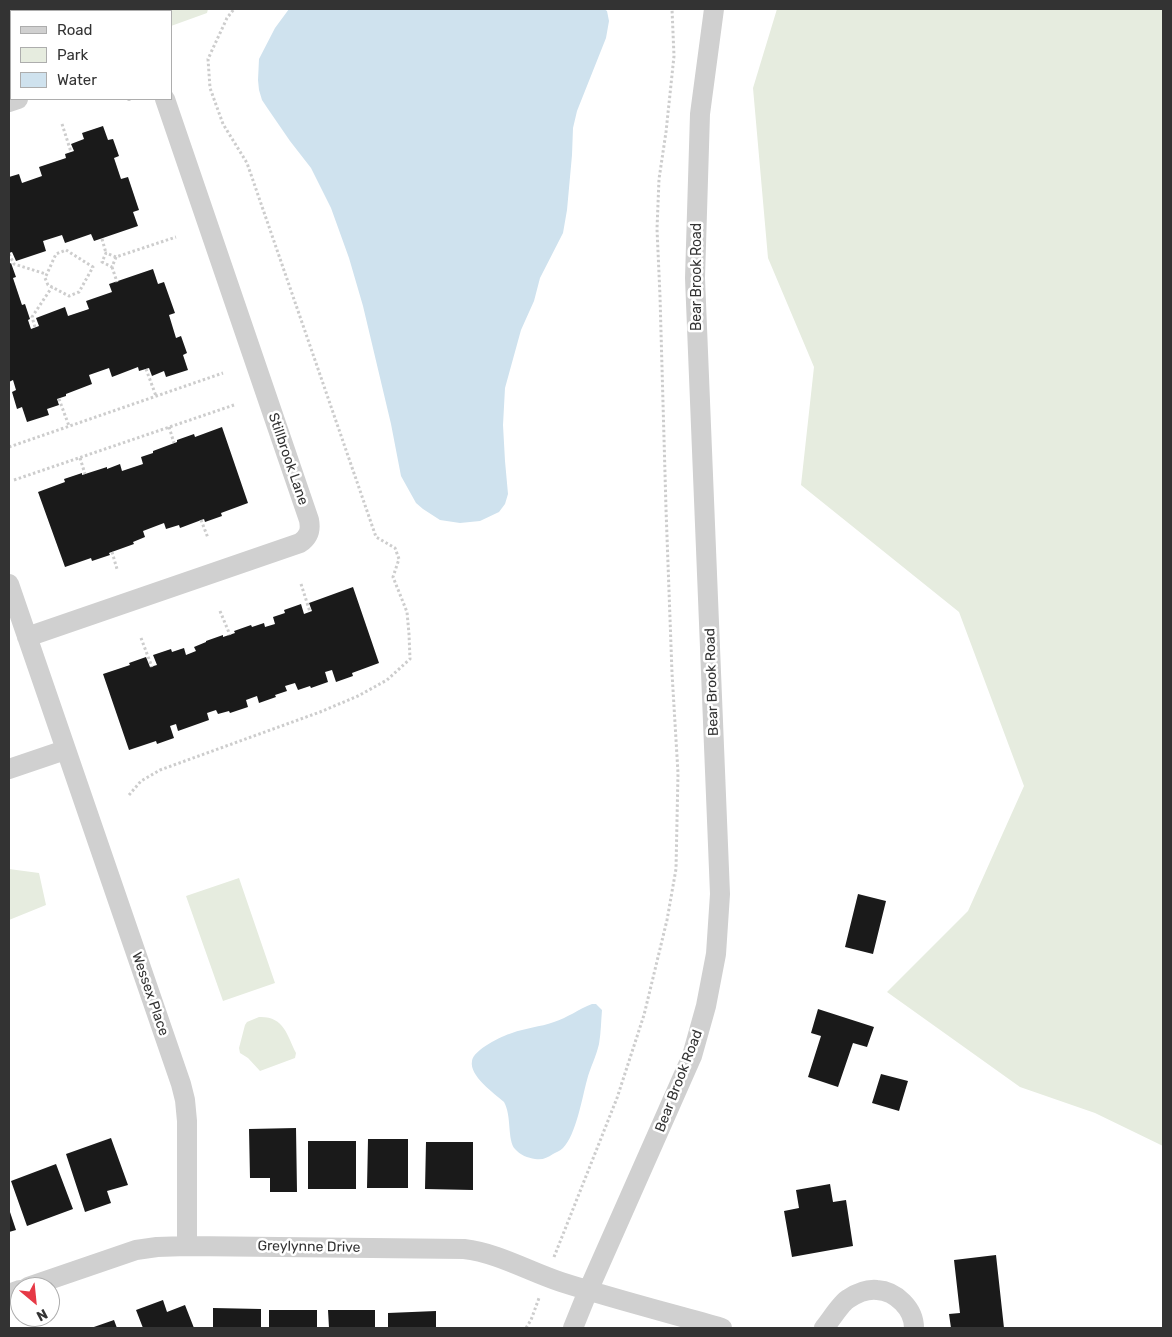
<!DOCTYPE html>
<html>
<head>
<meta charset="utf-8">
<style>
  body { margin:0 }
  #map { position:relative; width:1172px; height:1337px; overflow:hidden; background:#fff; font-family:Rubik,sans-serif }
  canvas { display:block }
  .frame { position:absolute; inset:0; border:10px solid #333; pointer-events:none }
  .legend { position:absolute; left:10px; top:10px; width:162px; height:90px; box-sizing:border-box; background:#fff; border:1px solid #adadad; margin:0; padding:6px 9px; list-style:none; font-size:15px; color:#333 }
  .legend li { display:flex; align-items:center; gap:10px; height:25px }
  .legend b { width:25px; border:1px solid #adadad }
  .north { position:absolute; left:10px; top:1277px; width:50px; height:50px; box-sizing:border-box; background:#fff; border:1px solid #adadad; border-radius:50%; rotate:152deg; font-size:14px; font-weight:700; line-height:20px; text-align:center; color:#333 }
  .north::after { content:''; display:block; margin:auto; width:18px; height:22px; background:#e63946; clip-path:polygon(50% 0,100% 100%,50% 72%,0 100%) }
</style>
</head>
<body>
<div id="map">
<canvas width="1172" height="1337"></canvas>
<div class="frame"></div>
<ul class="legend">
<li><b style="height:6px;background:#d0d0d0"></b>Road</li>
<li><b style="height:14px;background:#e6ecdf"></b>Park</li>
<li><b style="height:14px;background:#cfe2ee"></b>Water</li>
</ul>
<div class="north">N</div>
</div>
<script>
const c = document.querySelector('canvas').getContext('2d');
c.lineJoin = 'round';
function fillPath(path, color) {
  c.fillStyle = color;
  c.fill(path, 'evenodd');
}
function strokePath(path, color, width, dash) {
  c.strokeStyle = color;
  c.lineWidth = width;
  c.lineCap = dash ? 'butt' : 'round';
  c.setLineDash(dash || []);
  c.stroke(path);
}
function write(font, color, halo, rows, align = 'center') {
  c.font = font + ' Rubik,sans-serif';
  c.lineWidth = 5;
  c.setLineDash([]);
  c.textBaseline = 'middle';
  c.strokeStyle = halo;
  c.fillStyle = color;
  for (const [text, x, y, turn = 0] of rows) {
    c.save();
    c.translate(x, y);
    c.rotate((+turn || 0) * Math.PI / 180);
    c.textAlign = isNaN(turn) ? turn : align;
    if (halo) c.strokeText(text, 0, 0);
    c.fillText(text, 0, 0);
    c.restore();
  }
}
fillPath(new Path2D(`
  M147 9H208L207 13 171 26V11H148Z
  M777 9H1163V1146L1095 1113 1020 1087 887 992 968 911 1024 786 959 612 801 485 814 367 768 258 753 88Z
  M9 869 39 873 46 905 9 920Z
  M239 878 275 983 223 1001 186 896Z
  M259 1017C284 1016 287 1035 296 1053L295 1058 260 1071 248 1058 240 1053 239 1048 245 1025 247 1022Z`), '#e6ecdf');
fillPath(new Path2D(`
  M289 9H604L607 11 609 21 606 38 577 111 573 128 572 155 567 210 563 233 540 278 534 301 521 330 505 388 503 425 505 461 508 494 505 504 499 512 480 521 460 523 440 520 423 509 416 503 401 476 391 424 363 306 349 258 331 208 311 168 290 141 268 109 262 100 259 90 258 80 259 59 275 28Z
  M592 1004H596L602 1010C601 1021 601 1033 599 1044 596 1057 590 1068 587 1080 582 1098 576 1135 563 1148 560 1151 556 1152 553 1154 547 1158 543 1160 535 1159 528 1158 520 1155 515 1149 507 1140 512 1116 504 1102 494 1093 469 1076 472 1061 473 1050 502 1036 512 1033 525 1028 540 1027 554 1022 567 1018 579 1009 592 1004Z`), '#cfe2ee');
fillPath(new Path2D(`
  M9 9H75L76 11H11V34L9 35Z
  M103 126 108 140 113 139 119 156 114 158 121 179 128 177 139 210 133 212 138 226 94 241 91 234 65 243 62 235 43 241 46 251 16 261 12 252 9 253V177L19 174 22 183 42 176 39 167 66 158 65 154 74 151 71 144 84 139 82 133Z
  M11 263 16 277 13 278 22 305 25 304 30 319 28 320 31 329 39 326 36 318 65 307 68 316 89 309 86 301 112 292 109 284 153 269 158 284 164 282 175 313 169 315 176 338 181 336 187 353 183 355 188 370 166 377 164 371 152 376 149 368 139 371 138 367 112 377 109 368 89 375 92 384 66 394V396L57 399 59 405 47 409 49 415 27 422 22 407 17 409 12 392 16 390 13 380 9 382V264Z
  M222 427 248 503 221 513 222 516 205 522 204 519 180 528 179 525 166 529 164 523 143 531 145 537 133 542 134 544 109 553 110 555 92 561 91 558 65 567 38 492 65 482 64 479 82 473V475L107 467V469L120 464 122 471 143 464 141 457 153 453V451L177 442V440L194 434 195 437Z
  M353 587 379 663 352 673 353 676 336 682 332 670 325 672 328 682 311 688 310 686 298 690 295 683 285 686 287 691 275 695 276 697 259 703 257 696 246 700 248 707 230 713 229 711 218 714 216 710 207 713 209 720 178 731 176 724 170 726 174 738 157 744 156 741 129 750 103 674 130 665 129 663 146 657 150 667 157 665 153 655 171 649 172 652 184 648 186 655 196 651 194 647 206 642V641L223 635V637L235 633 234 631 251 625 252 627 264 623 265 627 275 624 273 617 285 613 284 610 301 604 304 614 312 611 309 603Z
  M858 894 886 901 873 954 845 947Z
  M818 1009 874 1027 867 1047 853 1043 838 1087 808 1077 821 1036 811 1033Z
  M881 1074 908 1081 899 1111 872 1103Z
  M296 1128 297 1192H270V1178H250L249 1129Z
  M111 1138 128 1185 107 1191 111 1203 85 1212 66 1154Z
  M368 1139H408V1188H367Z
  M308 1141H356V1189H308Z
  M426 1142H473V1190L425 1189Z
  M56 1164 73 1209 27 1226 11 1181Z
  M830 1184 833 1202 846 1200 853 1246 792 1257 784 1211 799 1208 796 1190Z
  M9 1209 16 1230 9 1232Z
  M996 1255 1004 1328H951L949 1314 960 1313 954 1260Z
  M163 1300 167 1312 185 1305 194 1328H143L136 1310Z
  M213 1308 261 1309V1328H213Z
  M269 1310H317V1328H269Z
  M328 1310H375V1328H329Z
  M436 1311V1328H388V1313Z
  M114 1320 117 1328H91Z`), '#1a1a1a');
strokePath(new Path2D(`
  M139 9V11
  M129 101V99
  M62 124 71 152
  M102 239 106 253
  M66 250 93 267 79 292 69 296 48 285 45 278 56 254Z
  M9 254 14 264 46 274
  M116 257 112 267 102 262 106 253 116 257 176 237
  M112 267 117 282
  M35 327 32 317 52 287
  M146 369 156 396
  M59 399 69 426
  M169 427 174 443
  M9 447 223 373
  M80 458 85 474
  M14 480 234 405
  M201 520 208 538
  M112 552 117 569
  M301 584 310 612
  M220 611 230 635
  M141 638 152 667
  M129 795 141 781 160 770 320 712 358 696 387 680 410 659 409 634 407 612 393 577 399 559 395 548 376 537 247 163 223 124 210 88 208 59 227 18 234 9
  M554 1257 617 1098 644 1015 667 920 676 869 678 773 672 673 666 509 660 296 657 229 659 179 666 132 674 56 672 9
  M526 1328 531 1320 539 1298`), '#cdcdcd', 3, [2.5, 2.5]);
strokePath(new Path2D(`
  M9 102 18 99
  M9 584 181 1084 185 1100 187 1121V1246
  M27 637 300 543C309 537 311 530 309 520L165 99
  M9 769 65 750
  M28 1287 136 1250 157 1247 187 1246 464 1249C498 1253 528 1271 561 1282 614 1299 669 1313 722 1328
  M9 1294 20 1290
  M573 1328 588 1291 692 1056 706 1006 716 954 720 894 695 278 700 114 714 9
  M824 1328C830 1321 841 1303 848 1299 857 1293 867 1289 877 1290 896 1291 914 1309 914 1328`), '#d0d0d0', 20);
write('14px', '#333', '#fff', [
  ["Bear Brook Road",697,277,-90],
  ["Stillbrook Lane",288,459,71],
  ["Bear Brook Road",712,682,-92],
  ["Wessex Place",150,994,71],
  ["Bear Brook Road",679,1081,-69],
  ["Greylynne Drive",309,1247,1]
]);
</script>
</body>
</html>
